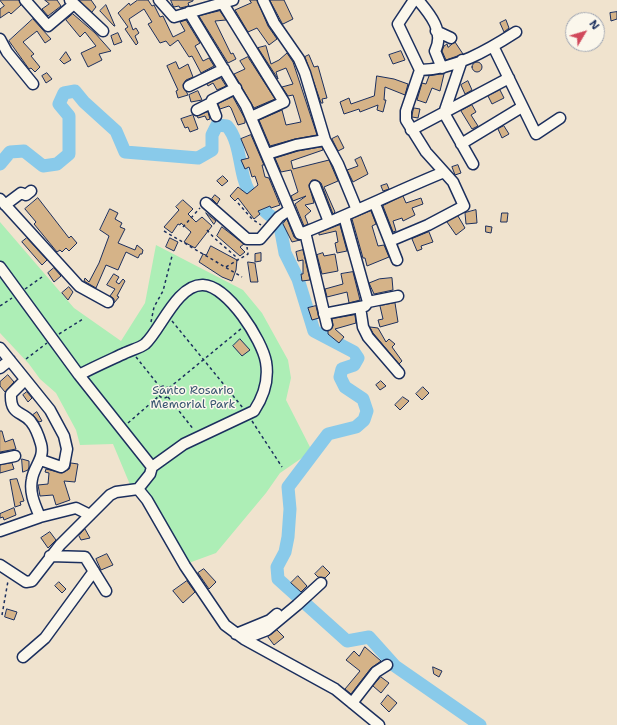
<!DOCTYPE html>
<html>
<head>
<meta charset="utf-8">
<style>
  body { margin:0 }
  #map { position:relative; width:617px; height:725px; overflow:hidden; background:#f0e3ce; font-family:"Shantell Sans",sans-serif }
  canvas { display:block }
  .north { position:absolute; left:565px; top:12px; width:40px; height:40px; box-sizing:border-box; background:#fbf7ec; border:1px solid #a1a7b3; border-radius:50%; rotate:52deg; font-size:11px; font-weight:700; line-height:16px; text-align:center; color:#1b2f5e }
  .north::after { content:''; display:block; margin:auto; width:14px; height:18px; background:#d1495b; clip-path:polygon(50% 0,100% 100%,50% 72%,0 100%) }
</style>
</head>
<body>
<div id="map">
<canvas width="617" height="725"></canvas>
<div class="north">N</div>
</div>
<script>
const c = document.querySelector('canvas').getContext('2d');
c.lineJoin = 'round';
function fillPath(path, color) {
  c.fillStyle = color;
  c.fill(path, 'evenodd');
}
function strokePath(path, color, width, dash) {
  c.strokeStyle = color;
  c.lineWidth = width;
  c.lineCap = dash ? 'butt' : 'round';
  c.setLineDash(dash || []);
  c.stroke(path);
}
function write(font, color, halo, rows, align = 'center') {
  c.font = font + ' "Shantell Sans",sans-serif';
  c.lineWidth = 3;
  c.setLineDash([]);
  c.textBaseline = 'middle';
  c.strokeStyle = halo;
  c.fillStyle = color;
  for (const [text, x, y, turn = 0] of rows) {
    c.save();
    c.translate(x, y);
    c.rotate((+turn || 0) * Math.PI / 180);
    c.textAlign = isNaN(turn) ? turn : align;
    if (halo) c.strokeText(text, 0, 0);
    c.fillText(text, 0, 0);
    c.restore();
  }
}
fillPath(new Path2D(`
  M0 222 74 308 121 341 145 303 156 245 243 290 262 313 288 360 291 378 286 400 312 451 280 473 266 493 216 553 186 564 144 487H131L113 444 80 445 76 430 56 393 40 379 29 364 0 333Z`), '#adeeb6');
strokePath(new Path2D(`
  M0 164 10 152 24 151 43 166 57 164 69 154V116L59 104 64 93 75 91 84 102 116 131 125 152 198 158 212 150V135L217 125 227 126C239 140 239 162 244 179 248 195 264 214 279 221L285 253 298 279 314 331 354 352 358 358 354 365 342 369 340 377 345 387 363 399 367 411 364 420 356 427 328 434 288 487 290 509 288 537 285 552 277 567 278 579 347 641 369 637 395 666 480 725`), '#89caea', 13);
const building = new Path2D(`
  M0 0H19L21 5 11 14 9 12 0 18V9L4 6Z
  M45 0H57L61 6 48 16 42 9 49 4Z
  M79 0H91L96 7 92 12Z
  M138 0H148L152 6 154 5 160 17 163 16 173 37 185 31 180 22 186 20 200 43 195 46 203 61 209 58 214 66 201 73 192 56 189 57 178 40 170 46 166 41 160 43 148 24 152 22 144 9 129 19 133 30 136 28 139 33 135 36 138 43 136 45 125 29 128 27 118 13 129 3 130 5Z
  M171 0H193V1L188 3 189 6 180 8 179 6 174 7Z
  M250 0H257L268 26 277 39 269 45 257 28 248 32 235 10 251 3Z
  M270 0H284L293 19 283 24Z
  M106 5 115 26H114L100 11Z
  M220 11 226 20 215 21 231 54 233 53 236 59 228 63 199 16Z
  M617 12V19L611 21 610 13Z
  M73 14 95 33 111 51 99 54 102 60 88 67 81 53 96 46 85 32 80 37 66 20Z
  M33 19 51 39 45 43 37 31 23 42 34 54 31 56 40 67 35 72 31 68 29 69 9 41Z
  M506 20 509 28 504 32 500 23Z
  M118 33 122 42 114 45 111 36Z
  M455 42 463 54 446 60 442 51 444 46 447 44 448 47Z
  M266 46 271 64 279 60 287 53 293 62 317 135 295 139 270 146 259 120 282 110 286 125 301 122 294 98 293 95 288 96 282 87 293 84 286 68 276 72 278 79 258 48Z
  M401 51 405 60 393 64 389 55Z
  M66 52 71 60 64 64 60 60Z
  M309 55 314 67 318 66 327 98 322 99 323 103H321L305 57Z
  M248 57 275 99 254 108 234 74 245 69 240 61Z
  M176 62 179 69 188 64 193 77 186 80 183 85 188 95 178 98 176 91 178 90 167 66Z
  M472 67a5 5 0 1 1 10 0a5 5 0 1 1-10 0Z
  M47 73 52 79 46 83 42 76Z
  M444 74 440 91 432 88 426 103 417 100 422 83 426 84 429 76Z
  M377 76 394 79 408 84 405 95 385 87 384 100H386L383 112 377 110 378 105 360 112 359 109 344 114 340 102 349 98 351 104 374 96Z
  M221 78 226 86 217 90 213 83 208 86 207 84Z
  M468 81 472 90 465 94 461 85Z
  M500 90 504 98 492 104 488 96Z
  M198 91 202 100 191 102 189 95Z
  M233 97 245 119V123L238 125 231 108 229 106 220 109 218 104Z
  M472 105 476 112 471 115 478 126 472 129 461 111Z
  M414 108 420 109 418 118 412 117Z
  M208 112 210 119 207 120 205 116 198 118 197 116Z
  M193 115 198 129 190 132 188 127 185 128 181 119Z
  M504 126 509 134 502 138 498 129Z
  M251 135 264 165H262L265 177 269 178 280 205 271 208 270 206 258 211 260 214 254 219 238 198 235 201 230 196 238 187 247 194 258 185 255 176 252 177 249 167 245 169 241 160 249 158 241 139Z
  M338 136 344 148 338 151 332 139Z
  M322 147 323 150 291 161 293 169 329 160 338 181 324 187 335 212 333 214 321 183 316 180H312L309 185 314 203 305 205 311 211 305 216 308 224 304 226 295 204 306 196 293 201 291 196 298 192 291 170 281 172 275 158 298 151Z
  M361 157 368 174 353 182 347 170 358 166 355 160Z
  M458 165 461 173 455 175 452 167Z
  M223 176 228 181 222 186 217 181Z
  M387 184 389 189 383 191 381 186Z
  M215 195 220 199 217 204 212 199Z
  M403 196 406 203 421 198 423 204 412 208 415 215 403 221 402 218 393 221 396 231 393 232 383 206Z
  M38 198 69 238 71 236 77 243 69 251 66 248 62 252 60 250 57 252 34 224 36 222 25 209Z
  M183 200 193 209 188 214 196 222 202 217 212 226 195 248 184 242 191 232 181 223 180 225 178 224 172 233 164 227 179 210 176 207Z
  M110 209 118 213 115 219 122 223 120 227 125 229 118 243 135 250 137 245 143 250 142 254H140L138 258 126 252 118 270 106 265 96 288 84 281 85 278 89 282 99 263 109 236 100 230Z
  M476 210 477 223 466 224 465 213Z
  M371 211 376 224 372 226 378 246 384 245 389 257 367 266 365 258H363L352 219Z
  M206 213 216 221 214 224Z
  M502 213H508L507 222H501Z
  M458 216 465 228 456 235 447 222Z
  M287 219 294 237 300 240 292 242 283 224Z
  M340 225 347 251 337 253 335 243 338 242 336 231 319 235V233Z
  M486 226 492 227 491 233 486 232Z
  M222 227 244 244 240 247 245 252 240 256 217 236Z
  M429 232 433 242 421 246 422 249 417 251 412 239Z
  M27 238 47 260 42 265 22 242Z
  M170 238 178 242 174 251 166 247Z
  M211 246 237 260 236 270 232 281 222 277 199 262 203 254 206 255Z
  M303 250 310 280 302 281 301 274H303V260L298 261 296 252Z
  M261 253V261L255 262V254Z
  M323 253 324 256 335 254 338 271 322 274 317 255Z
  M248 262 255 263 258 282H251Z
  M54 268 61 276 54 282 48 273Z
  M353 272 360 300 349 303 347 292 327 297 325 289 343 284 341 274Z
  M114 274 119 277 116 282 119 284 123 279 125 281 117 296 119 297 114 303V299L110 296 115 289 107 285Z
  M392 278 393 290 374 294 369 283 379 279Z
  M69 287 73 292 68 300 62 293Z
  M395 303 398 322 380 327 378 320 383 319 380 306Z
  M316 306 319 318 312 320 308 308Z
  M355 315 356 323 335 329 344 337 339 343 328 334V331L333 326 332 319Z
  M370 327 378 328 386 342 389 339 395 344 392 347 402 361 399 364 373 333Z
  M240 339 250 350 242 356 233 346Z
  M8 375 14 382 5 392 0 386V382Z
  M381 381 386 386 380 390 376 385Z
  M423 387 429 393 422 400 416 394Z
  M27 392 32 398 28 402 23 395Z
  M403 397 409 401 400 410 395 405Z
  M37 412 42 421 39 422 33 415Z
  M0 431H2L5 442 13 439 16 449 0 452Z
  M22 459 29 461V467L28 470 23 472Z
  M12 463 14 469 0 473V465Z
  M71 463 78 464 75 482 64 481 70 500 56 505 53 495 40 496 38 485 48 484 49 473 45 472 46 469 62 473 69 469Z
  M17 479 24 501 20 502 21 505 15 507 10 480Z
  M14 508 16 515 4 520 3 517 0 518V514Z
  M85 529 90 538 81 540 79 536Z
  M50 532 56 540 48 548 41 538Z
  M107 554 113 565 101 570 96 559Z
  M323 566 330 573 325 578 318 577 315 574Z
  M204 569 216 582 209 589 198 573Z
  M298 576 307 586 301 592 291 583Z
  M187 581 195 592 183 603 173 591Z
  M59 582 66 589 62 593 55 586Z
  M7 609 17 612 14 620 5 617Z
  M277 630 284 637 274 645 268 637Z
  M365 647 381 661 371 668 351 694 345 689 360 671 346 660 354 651 359 656Z
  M433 667 442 671 439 677 434 674Z
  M381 677 389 683 381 693 373 686Z
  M388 695 397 703 389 712 381 704Z`);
fillPath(building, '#d5b388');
strokePath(building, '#1b2f5e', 1);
const minor = new Path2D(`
  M25 0 48 26 74 4
  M70 0 103 31
  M159 0 174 17 233 0
  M263 0 274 23 299 59 305 73 325 140 338 164 357 210
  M414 0 398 24 420 70
  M418 0C430 14 445 32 435 51L442 68
  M222 2 284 102 251 117
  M189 12 246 106 300 234C349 215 395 192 444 172
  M436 31 451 38
  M0 39 7 52 33 84
  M493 46 536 134 560 118
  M462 60 444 113 473 164
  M420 70C454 70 488 50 516 32
  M189 86 224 69
  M211 103 216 116
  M197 110 211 103 212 100 236 88
  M411 130 509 78
  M461 144 522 107
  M267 154 296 145 325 140
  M315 186 329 222
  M0 199 79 286 108 302
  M206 203 247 239H260L279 217 289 210
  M375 204 397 260
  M5 205 21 193 26 195 31 191
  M344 216 368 302
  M305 232 327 325
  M390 241 428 225 464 206 453 182 426 152 406 120V111L420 70
  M0 267 79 375 152 467
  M360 307 363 327 368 337 399 373
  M324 314 365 306 368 302 398 296
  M0 348 50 410 64 436 67 449 64 465 61 467 41 460
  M0 368 10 360
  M79 375C94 367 110 360 125 353 131 350 140 348 145 344 160 331 177 284 203 285 228 286 262 340 266 362 269 380 264 396 254 411L184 444 152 467 150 474 138 489
  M25 380 11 394C10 416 23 411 31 422 35 427 39 437 41 444 45 458 34 466 32 479 29 493 35 505 40 517
  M0 459 15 456
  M0 531 40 517 76 508 90 515
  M50 556 85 557 106 591
  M0 565 26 582 32 581 60 545 110 495 116 492 138 489 147 500 185 566 225 625 244 639 335 689 379 725
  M236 634 270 620 277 614
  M244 639 267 630 297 605 321 583
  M23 657 45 638 94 571
  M352 703 376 672 387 665`);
strokePath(minor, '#1b2f5e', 13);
strokePath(new Path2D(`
  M238 203 252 219 261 225
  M183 227 200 208
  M207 230C216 241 228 249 238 259
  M164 231 242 277
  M226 267 248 254 247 247
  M25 289 42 277
  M0 306 12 298
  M172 321 243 408
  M151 322 154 307 163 291 172 256
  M59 334 83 319
  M136 357 160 387
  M26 359 47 343
  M158 392a6 6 0 1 1 12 0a6 6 0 1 1-12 0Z
  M169 388 242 328
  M168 397 194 430
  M252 421 282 467
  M128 423 159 396
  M2 615 8 581`), '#1b2f5e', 1.5, [3, 3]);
strokePath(minor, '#fbf7ec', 10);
write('12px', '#385570', '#fbf7ec', [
  ["Santo Rosario",193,391],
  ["Memorial Park",193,405]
]);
</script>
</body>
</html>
